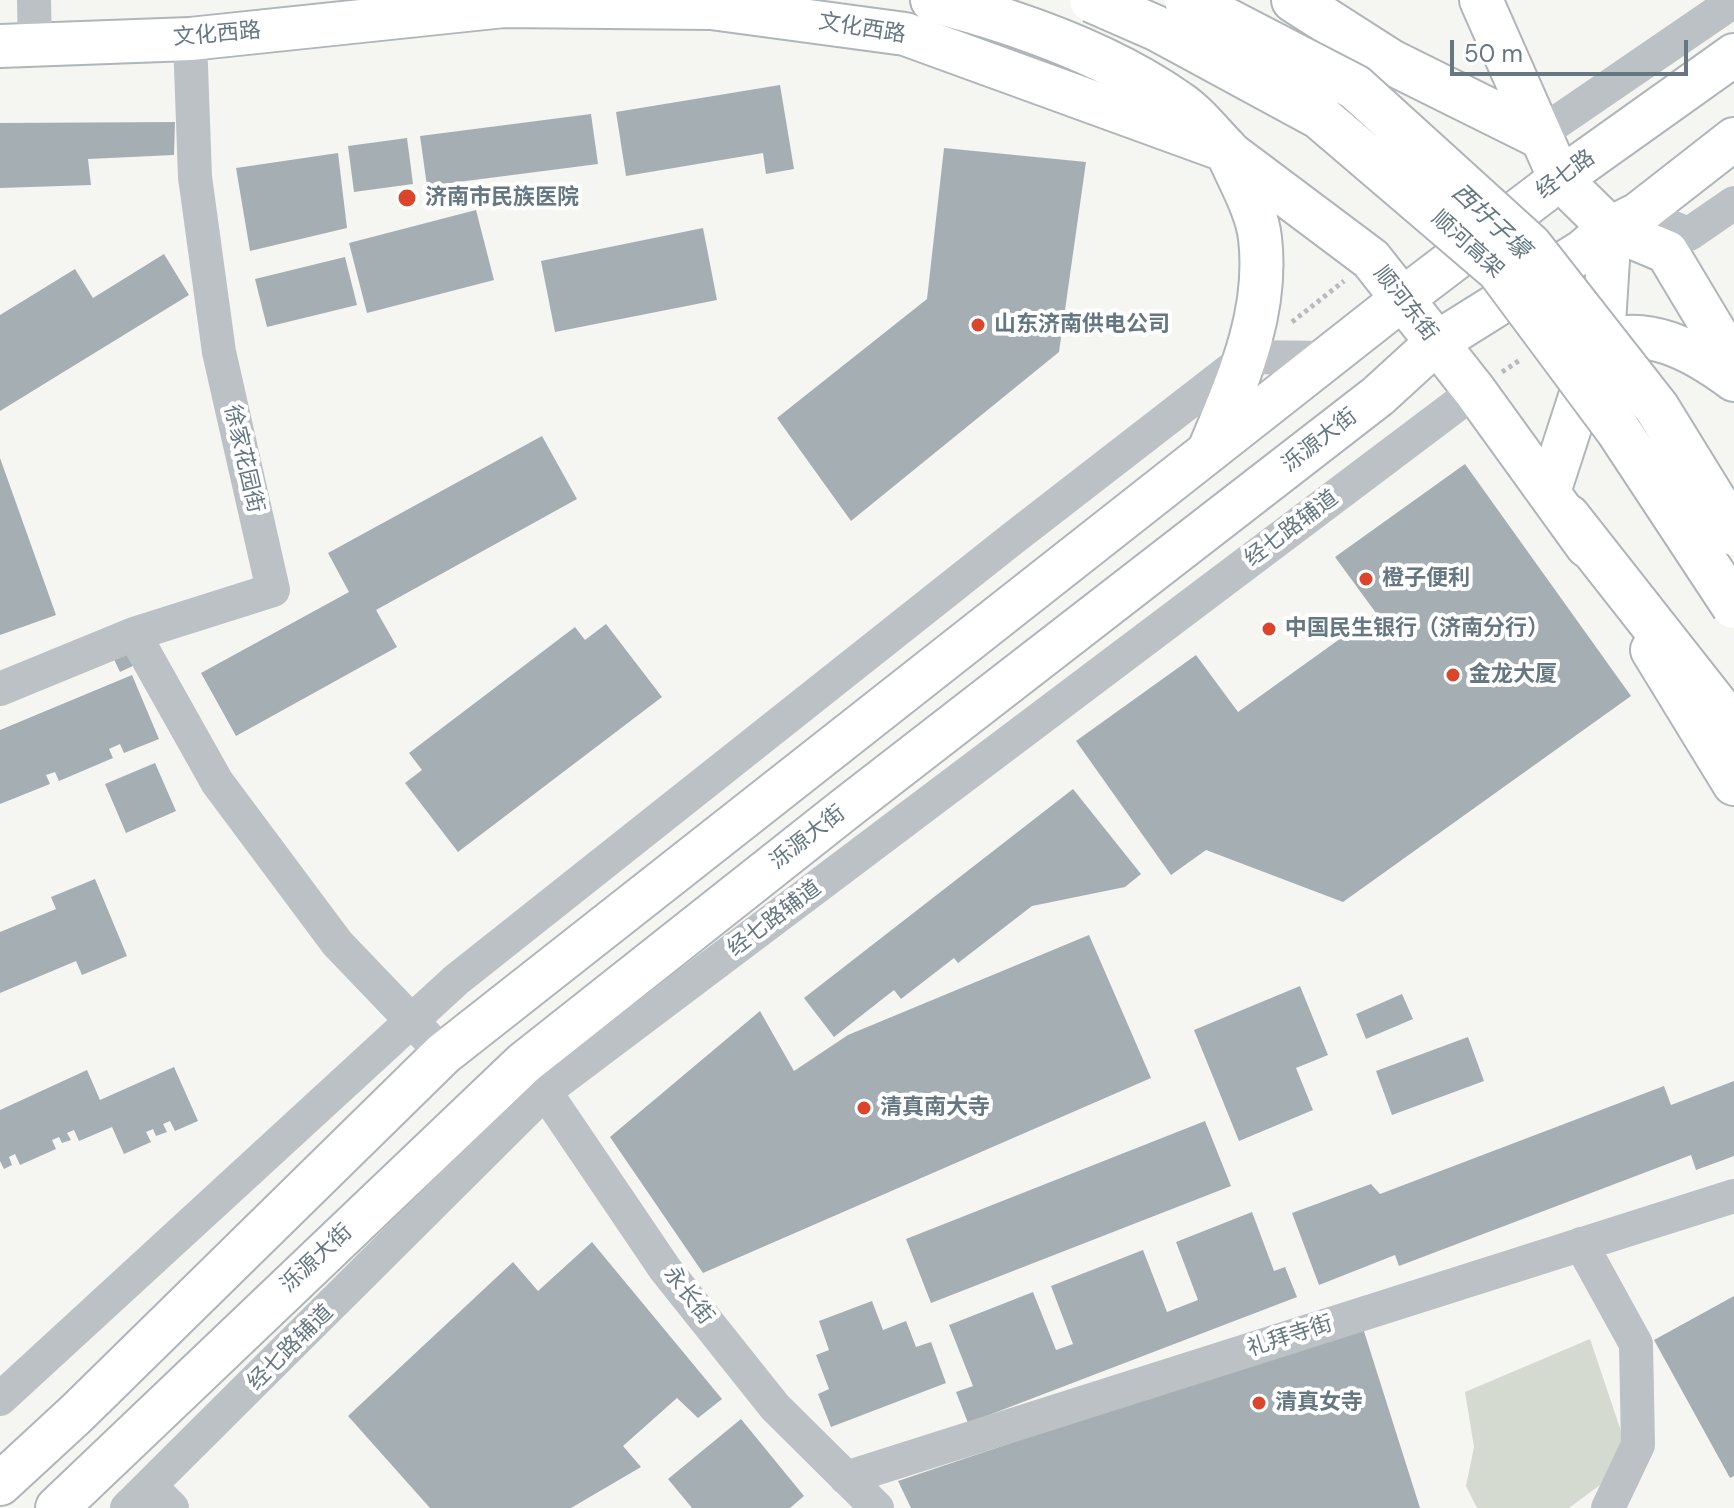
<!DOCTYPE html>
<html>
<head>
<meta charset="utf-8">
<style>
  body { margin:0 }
  #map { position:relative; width:1734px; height:1508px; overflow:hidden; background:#f5f5f2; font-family:"DM Sans",sans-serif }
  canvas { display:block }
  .scale { position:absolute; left:1450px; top:40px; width:238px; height:36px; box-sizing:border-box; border:4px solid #657882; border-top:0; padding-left:10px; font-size:24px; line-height:28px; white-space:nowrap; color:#657882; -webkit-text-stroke:6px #fff; paint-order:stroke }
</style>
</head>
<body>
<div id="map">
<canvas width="1734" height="1508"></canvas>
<div class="scale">50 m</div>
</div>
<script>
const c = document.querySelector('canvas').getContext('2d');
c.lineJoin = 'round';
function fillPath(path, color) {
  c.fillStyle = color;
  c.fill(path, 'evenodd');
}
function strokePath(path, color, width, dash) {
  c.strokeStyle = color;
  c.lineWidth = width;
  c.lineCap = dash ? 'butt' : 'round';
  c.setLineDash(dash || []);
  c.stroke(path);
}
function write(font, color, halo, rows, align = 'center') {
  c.font = font + ' "DM Sans","Noto Sans SC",sans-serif';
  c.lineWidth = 8;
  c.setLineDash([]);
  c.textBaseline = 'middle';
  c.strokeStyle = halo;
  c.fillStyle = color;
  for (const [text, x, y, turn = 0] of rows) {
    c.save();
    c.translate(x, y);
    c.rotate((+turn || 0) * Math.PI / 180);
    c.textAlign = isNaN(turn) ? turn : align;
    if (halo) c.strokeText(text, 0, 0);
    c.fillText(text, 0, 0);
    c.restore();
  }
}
fillPath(new Path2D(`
  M1590 1339 1623 1437 1612 1476 1569 1508H1477L1466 1486 1474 1447 1465 1392Z`), '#d5dad1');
fillPath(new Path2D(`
  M780 85 794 169 766 174 763 153 626 176 616 112Z
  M591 114 598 164 427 186 420 136Z
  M175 122 174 155 88 159 91 185 0 188V123Z
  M407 138 413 184 354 192 348 146Z
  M944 148 1086 162 1059 352 851 521 777 418 927 299Z
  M338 153 347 228 250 251 236 168Z
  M476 210 494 280 367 313 349 243Z
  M703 228 717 300 555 332 541 261Z
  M164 254 189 295 0 411V315L75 269 93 298Z
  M345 257 357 305 267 327 255 279Z
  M542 436 577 499 376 610 397 647 236 736 201 673 349 592 328 553Z
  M0 458 56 615 0 635Z
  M1465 464 1631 696 1343 902 1206 850 1171 875 1076 741 1196 655 1238 712 1376 613 1335 557Z
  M606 624 662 697 458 852 405 783 422 770 409 753 575 627 585 640Z
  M129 645 137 664 120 672 111 653Z
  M132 675 159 739 124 753 120 744 109 749 113 758 59 781 55 772 46 775 50 784 0 804V730Z
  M155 763 176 811 126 833 105 784Z
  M1073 789 1141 874 1125 887 1032 906 958 963 954 958 901 999 894 990 834 1037 804 998Z
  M95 879 127 956 82 975 76 961 0 993V932L56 909 51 897Z
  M1089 935 1151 1078 703 1273 610 1137 760 1011 794 1071 848 1035Z
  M1300 986 1328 1055 1296 1068 1313 1110 1239 1141 1194 1030Z
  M1402 994 1413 1019 1366 1039 1356 1014Z
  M1468 1037 1484 1081 1392 1115 1376 1071Z
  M174 1067 198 1121 175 1131 170 1121 163 1124 167 1132 156 1136 153 1129 146 1132 151 1142 124 1154 112 1127 79 1141 74 1130 67 1133 71 1140 62 1143 59 1137 52 1140 56 1149 20 1165 15 1154 9 1157 12 1165 4 1169 0 1161V1110L87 1070 100 1100Z
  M1734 1081V1156L1696 1170 1691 1155 1399 1266 1395 1255 1319 1285 1292 1213 1371 1184 1380 1194 1664 1086 1671 1105Z
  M1205 1121 1231 1186 931 1303 906 1239Z
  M1252 1212 1274 1271 1285 1267 1297 1297 968 1423 956 1392 973 1386 949 1325 1033 1292 1056 1350 1073 1344 1051 1286 1143 1250 1167 1312 1198 1300 1176 1242Z
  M592 1242 722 1399 698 1418 677 1398 623 1446 641 1467 571 1508H430L348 1416 513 1262 538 1291Z
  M1734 1296V1476L1730 1478 1654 1340Z
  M872 1301 883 1330 906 1321 916 1347 931 1342 946 1383 831 1427 818 1394 829 1389 816 1355 829 1350 819 1321Z
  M1362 1325 1420 1508H911L898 1481Z
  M741 1419 804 1496 790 1508H692L668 1479Z`), '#a5afb3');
const major = new Path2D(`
  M1481 0 1560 179 1610 228 1667 252 1734 364
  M0 46 190 39 504 6 711 8 905 34 1227 151 1371 259 1475 391 1587 546
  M1597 344C1646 323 1695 351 1734 380
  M1209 450C1237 382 1269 314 1260 238 1257 210 1238 178 1227 152
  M1549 492 1604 323 1610 228
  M1652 650 1734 784
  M0 1484 77 1413 443 1054 1401 300 1560 179 1734 55
  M57 1508 524 1063 845 809 1378 396 1436 343 1583 251 1610 228 1638 214 1734 139`);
const highway = new Path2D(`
  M933 0C1017 22 1107 53 1178 103 1196 115 1211 135 1227 151
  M1294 0 1391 62 1538 135
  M1568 517 1734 728`);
strokePath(major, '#afb5b8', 46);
strokePath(highway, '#afb4b7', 48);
strokePath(new Path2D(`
  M1292 322 1344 281
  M1502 372 1520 360`), '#b8bbbd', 5, [4, 4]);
strokePath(new Path2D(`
  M34 0 35 47
  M1538 135 1734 1
  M1638 214 1689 234 1734 203
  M134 634 217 782 337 943 427 1037
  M0 689 134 634 273 590 219 352 195 177 190 39
  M533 1074 665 1269 775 1407 877 1508
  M1581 1244 1636 1344 1638 1445 1608 1508
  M0 1399 456 980 1012 539 1247 357 1327 358
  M846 1478 1734 1196
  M151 1487 172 1508
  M127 1508 547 1090 1475 391`), '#bbc1c4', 34);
strokePath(major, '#fff', 42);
strokePath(highway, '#fff', 44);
const highwayBridge = new Path2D(`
  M1092 0 1156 28 1320 117 1499 270 1618 430 1734 606
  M1187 0 1355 87 1530 246 1657 408 1734 533`);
strokePath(highwayBridge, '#afb4b7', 48, []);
strokePath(highwayBridge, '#fff', 44);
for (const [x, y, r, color] of [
  [407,198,10,"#dc442b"],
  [978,325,8,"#dc442b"],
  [1366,579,8,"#dc442b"],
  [1269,629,8,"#dc442b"],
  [1453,675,8,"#dc442b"],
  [864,1108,8,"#dc442b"],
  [1259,1403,8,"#dc442b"]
]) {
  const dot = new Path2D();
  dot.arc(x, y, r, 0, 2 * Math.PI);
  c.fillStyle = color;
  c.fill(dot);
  strokePath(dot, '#fff', 3);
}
write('22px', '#657882', '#fff', [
  ["文化西路",862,29,9],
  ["文化西路",217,35,-5],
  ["经七路",1566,175,-36],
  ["顺河高架",1467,245,42],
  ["顺河东街",1405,304,52],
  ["泺源大街",1320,441,-38],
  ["徐家花园街",243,459,77],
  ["经七路辅道",1292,529,-37],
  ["泺源大街",808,838,-38],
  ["经七路辅道",775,919,-37],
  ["泺源大街",317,1259,-43],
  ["永长街",688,1296,52],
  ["礼拜寺街",1290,1337,-18],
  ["经七路辅道",291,1348,-45]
]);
write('bold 22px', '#657882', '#fff', [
  ["济南市民族医院",425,198],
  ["山东济南供电公司",994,325],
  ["橙子便利",1382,579],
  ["中国民生银行（济南分行）",1285,629],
  ["金龙大厦",1469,675],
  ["清真南大寺",880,1108],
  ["清真女寺",1275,1403]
], 'left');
write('italic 24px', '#61797f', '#fff', [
  ["西圩子壕",1490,222,43]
]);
</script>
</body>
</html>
